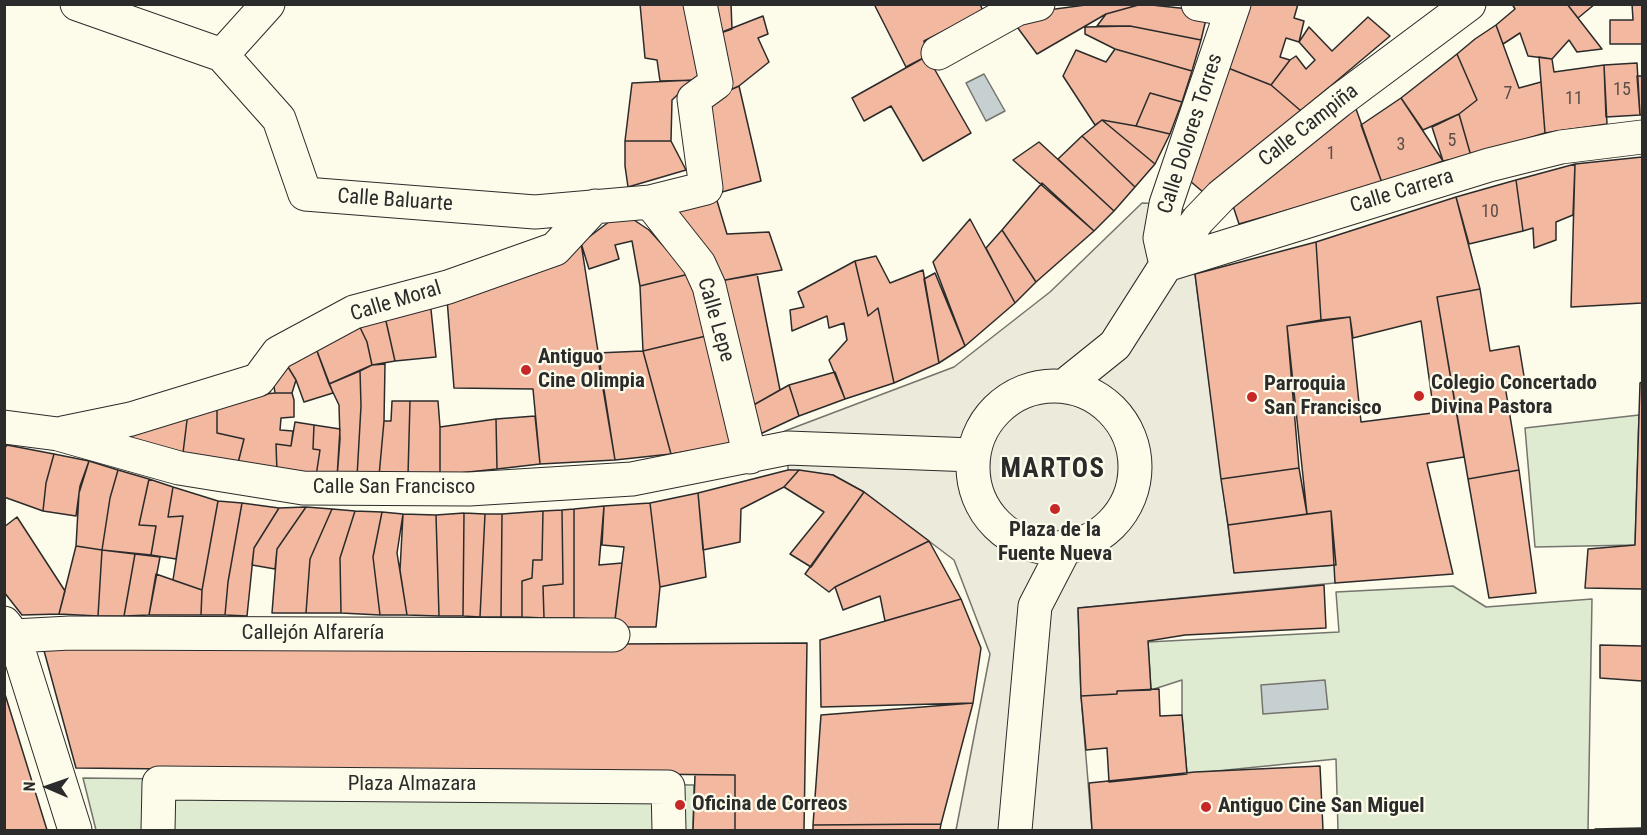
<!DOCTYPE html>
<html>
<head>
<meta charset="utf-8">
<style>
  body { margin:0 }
  #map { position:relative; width:1647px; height:835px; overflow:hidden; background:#fdfbea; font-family:"Roboto Condensed",sans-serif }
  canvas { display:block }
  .frame { position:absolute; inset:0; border:6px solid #2b2b2b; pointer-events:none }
  .north { position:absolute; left:18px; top:757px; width:60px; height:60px; -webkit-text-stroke:4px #fdfbea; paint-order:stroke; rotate:272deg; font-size:16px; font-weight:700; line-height:24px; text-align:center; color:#2b2b2b }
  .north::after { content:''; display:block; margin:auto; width:21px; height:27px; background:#2b2b2b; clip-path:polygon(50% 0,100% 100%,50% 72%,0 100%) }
</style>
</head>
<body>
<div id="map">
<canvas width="1647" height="835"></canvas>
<div class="frame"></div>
<div class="north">N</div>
</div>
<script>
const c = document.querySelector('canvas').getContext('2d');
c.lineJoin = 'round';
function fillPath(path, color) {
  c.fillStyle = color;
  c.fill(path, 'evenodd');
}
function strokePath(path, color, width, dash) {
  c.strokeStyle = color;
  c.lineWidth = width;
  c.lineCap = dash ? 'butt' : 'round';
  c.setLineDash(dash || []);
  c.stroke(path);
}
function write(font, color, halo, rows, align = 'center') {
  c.font = font + ' "Roboto Condensed",sans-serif';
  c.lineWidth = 4.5;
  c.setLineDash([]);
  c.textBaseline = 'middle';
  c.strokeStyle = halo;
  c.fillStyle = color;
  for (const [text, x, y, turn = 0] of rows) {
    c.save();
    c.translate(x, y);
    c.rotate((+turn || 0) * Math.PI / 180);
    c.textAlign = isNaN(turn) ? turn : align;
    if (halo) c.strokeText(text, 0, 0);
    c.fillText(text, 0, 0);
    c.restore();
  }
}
const green = new Path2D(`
  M1639 415 1635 545 1535 547 1525 428Z
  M1453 586 1486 607 1592 599 1588 830H1338L1336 759 1187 774 1182 715V680L1151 690 1148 642 1339 632 1336 592Z
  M83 778 694 785 693 830H96Z`);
fillPath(green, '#deebd1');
strokePath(green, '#74746e', 1.5);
const parking = new Path2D(`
  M1142 203 1166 204 1196 214 1198 220 1220 252 1195 274 1234 572 1336 565 1335 583 1078 608 1081 696 1092 830H956L990 654 954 560 864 492 833 475 788 470V448L785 431 954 367 1050 292Z`);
fillPath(parking, '#eceadb');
strokePath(parking, '#74746e', 1.5);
const water = new Path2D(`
  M984 74 1005 111 986 121 966 83Z
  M1325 680 1328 709 1263 714 1261 685Z`);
fillPath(water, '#c7d0d0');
strokePath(water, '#74746e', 1.5);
const building = new Path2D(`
  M640 4H685L703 80 660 81 657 60 645 58Z
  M707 4H731L732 29 712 36Z
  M874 4H980L983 11 924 41 927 56 906 67Z
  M1093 4H1142L1106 14 1037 54 1012 20 1025 13Z
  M1142 4 1208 11 1201 40 1130 26H1097L1106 14Z
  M1247 4H1298L1294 18 1304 21 1299 42 1286 38 1280 57 1290 60 1271 85 1228 68Z
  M1512 4H1567L1602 49 1577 52 1569 40 1552 59 1528 56 1520 33 1503 44 1496 25 1515 9Z
  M1567 4H1595L1578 18Z
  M1632 4H1642V44H1610V20H1633Z
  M763 16 768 34 758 38 769 62 739 86 723 93 712 36Z
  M1368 17 1390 36 1301 111 1271 85 1290 60 1296 56 1306 69 1315 60 1299 42 1309 27 1332 51Z
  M1496 25 1519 88 1541 82 1545 133 1471 156 1459 114 1477 100 1457 54 1475 39Z
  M1130 26 1201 40 1192 71 1115 49 1085 34V27Z
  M1115 49 1192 71 1182 102 1150 93 1136 126 1102 120 1095 125 1063 76 1076 50 1106 62Z
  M1457 54 1477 100 1459 114 1423 130 1401 98Z
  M927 56 971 133 923 161 891 106 864 121 852 98Z
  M1539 57 1552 59 1554 72 1604 65 1607 124 1545 133Z
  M1637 63 1640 115 1606 117 1604 65Z
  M1228 68 1271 85 1301 111 1203 192 1190 181Z
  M1637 76H1642V115H1640Z
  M693 80 672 100 671 141H625L632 83Z
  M739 86 761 181 715 194 702 103Z
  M1150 93 1182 102 1170 134 1136 126Z
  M1401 98 1443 161 1382 183 1361 125Z
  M1354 103 1382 183 1239 224 1232 203Z
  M1459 114 1471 156 1443 161 1432 127Z
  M1102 120 1155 164 1135 187 1082 136Z
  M1102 120 1136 126 1170 134 1155 164Z
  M1082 136 1135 187 1114 211 1058 159Z
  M625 141H671L686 170 628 187 625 166Z
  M1039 142 1114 211 1094 231 1013 160Z
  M1642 157V303L1571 307 1575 164Z
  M1575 164 1573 215 1556 222V240L1534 248 1533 228 1523 231 1516 180Z
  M1516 180 1523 231 1469 244 1456 197Z
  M1042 183 1094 231 1036 282 1002 230Z
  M715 194 727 234 769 232 782 270 720 281 671 207Z
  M1456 197 1480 289 1437 297 1456 410 1434 413 1421 321 1353 338 1350 317 1321 320 1316 242Z
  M622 212 649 230 689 274 640 286 632 241 615 245 619 259 589 269 581 243Z
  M970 219 1015 303 965 346 933 262Z
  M1002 230 1036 282 1015 303 986 248Z
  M1316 242 1321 320 1287 326 1299 468 1221 479 1195 274Z
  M581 243 615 460 540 464 533 389 454 388 447 299Z
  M876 256 890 283 923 270 939 363 894 383 878 308 868 316 855 261Z
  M855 261 868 316 878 308 894 383 845 399 829 360 847 340 844 323 829 328 827 316 792 331 790 310 804 307 798 292Z
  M935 273 965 346 939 363 924 279Z
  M689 274 706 336 643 351 640 286Z
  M757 274 780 390 750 407 720 281Z
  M1480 289 1490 351 1519 346 1525 382 1505 386 1519 470 1468 479 1437 297Z
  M430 300 436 357 395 361 383 308Z
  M383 308 395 361 372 365 367 342 357 321Z
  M1350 317 1361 422 1456 410 1464 457 1427 463 1453 574 1335 583 1331 511 1307 514 1287 326Z
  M357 321 367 342 372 365 329 384 314 343Z
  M706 336 731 444 671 454 643 351Z
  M314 343 333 393 304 402 296 380 285 362Z
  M643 351 671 454 615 460 597 353Z
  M285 362 296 380 292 393H275L272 373Z
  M385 364 384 421 379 476 357 477 361 406 360 371 372 365Z
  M360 371 361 406 357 477 337 478 340 439 339 405 329 384Z
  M835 372 845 399 799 416 789 385Z
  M1642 382V589L1585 588 1588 549 1635 545 1640 383Z
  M789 385 799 416 758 435 750 407Z
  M275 393H292L294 400V417L281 418 280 430 293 431 291 446 276 444 277 472 238 463 244 439 217 433V403L244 396Z
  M392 401H410L408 475 379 476 384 421H391Z
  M410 401H438L440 427V475H408Z
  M217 403V433L244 439 238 463 183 453 188 412Z
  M188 412 183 453 127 441 128 432Z
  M535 416 540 464 497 469 496 419Z
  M496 419 497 469 440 475V427Z
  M295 422 314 425 313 449 320 450 316 476 277 472 276 444 291 446Z
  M314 425 340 429 337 478 316 476 320 450 313 449Z
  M7 445 54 454 46 483 43 511 4 497V449Z
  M54 454 89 461 80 486 76 516 43 511 46 483Z
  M89 461 118 470 110 498 102 550 76 546 79 493Z
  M1299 468 1307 514 1228 525 1221 479Z
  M118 470 149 479 139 525 156 526 151 555 102 550 110 498Z
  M788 470H799L784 487 741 509 740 542 703 550 698 493Z
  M799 470 833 475 864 492 811 567 790 554 824 512 784 487Z
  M1519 470 1536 593 1489 598 1468 479Z
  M149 479 173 487 168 517 183 516 176 559 151 555 156 526 139 525Z
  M173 487 218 501 202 590 173 580 183 516 168 517Z
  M864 492 929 541 835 587 829 592 805 574Z
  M698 493 706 577 660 587 650 503Z
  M218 501 242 503 228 582 225 615H201L202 590Z
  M242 503 279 508 254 548 247 616 225 615 228 582Z
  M650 503 660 587 656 627H614L624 547 602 545 604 506Z
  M604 506 599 565 622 563 615 620 574 618V509Z
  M306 507 277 549 275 569 252 565 254 548 279 508Z
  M306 507 332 509 310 559 306 613H272L277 549Z
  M332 509 355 511 340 558 341 613H306L310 559Z
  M574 509V618H544L543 586 563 584 562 510Z
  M562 510 563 584 543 586 544 618 522 617V581L532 578 533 560H542L543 511Z
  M355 511 382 512 373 557 380 615 341 613 340 558Z
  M543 511 542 560H533L532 578 522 581V617H501L502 514Z
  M1331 511 1336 565 1234 573 1228 525Z
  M382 512 403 514 397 553 407 615H380L373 557Z
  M464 513 463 616H439L436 515Z
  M464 513 485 514 480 617 463 616Z
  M403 514 436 515 439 616 407 615 400 570Z
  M485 514H502L501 617H480Z
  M17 517 65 591 59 614 22 615 4 592V527Z
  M929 541 961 599 885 621 880 596 843 610 835 587Z
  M76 546 102 550 98 616 59 614Z
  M102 550 135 554 124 616H98Z
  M135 554 160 557 149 615 124 616Z
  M156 574 202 590 201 615H149Z
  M1324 585 1326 628 1185 635 1148 641 1151 690 1117 691V694L1081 696 1078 608Z
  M961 599 981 648 973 703 821 707 820 640Z
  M807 643 804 830H735V775L76 768 43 647Z
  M1600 645 1642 646V681L1600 678Z
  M1159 689 1160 716 1182 715 1187 774 1109 782 1107 748 1086 750 1081 696 1117 694V691Z
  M4 691 47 830H4Z
  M973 703 941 824 813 825 821 715Z
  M1320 766 1323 830H1092L1089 783 1195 772Z
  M695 775H735V830H693Z
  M941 824 940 830H813V825Z
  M1642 828V830H1595V829Z`);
fillPath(building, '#f2b8a0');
strokePath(building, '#2b2b2b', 1.5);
const minor = new Path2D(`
  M77 4 222 55 279 119 305 194 535 212 650 202 706 188 694 99 716 83 700 4
  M1198 4 1232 10
  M938 53 1017 9 1038 4
  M222 55 268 4
  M650 202 699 264 709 286 750 457
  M1166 265 1489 165 1561 147 1642 137
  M1166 265 1160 238 1166 204 1234 4
  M973 467a81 81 0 1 1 162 0a81 81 0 1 1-162 0Z
  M1064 386 1115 345 1166 265 1198 220 1221 196 1339 101 1469 4
  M4 427 58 434 179 468 303 488 469 489 632 479 788 448 973 455
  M63 433 131 419 258 380 278 353 354 312 448 287 555 249 595 206
  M4 623 14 636 75 830
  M14 636 70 633 613 635
  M158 830 159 783 668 787 669 830
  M1015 830 1035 606 1065 548`);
strokePath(minor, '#2b2b2b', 35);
strokePath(minor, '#fdfbea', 33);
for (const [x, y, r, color] of [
  [526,370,6,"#c62828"],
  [1419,396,6,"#c62828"],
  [1252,397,6,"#c62828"],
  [1055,509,6,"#c62828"],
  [680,805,6,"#c62828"],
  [1206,807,6,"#c62828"]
]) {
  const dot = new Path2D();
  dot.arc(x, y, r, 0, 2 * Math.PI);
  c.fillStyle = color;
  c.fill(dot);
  strokePath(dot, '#fdfbea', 2);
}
write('18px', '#5d4e48', null, [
  ["15",1622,90],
  ["7",1508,94],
  ["11",1574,99],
  ["5",1452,141],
  ["3",1401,145],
  ["1",1331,154],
  ["10",1490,212]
]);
write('21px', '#2b2b2b', '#fdfbea', [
  ["Calle Campiña",1309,126,-38],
  ["Calle Dolores Torres",1191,134,-72],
  ["Calle Carrera",1402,192,-17],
  ["Calle Baluarte",395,201,4],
  ["Calle Moral",396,302,-17],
  ["Calle Lepe",715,320,74],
  ["Calle San Francisco",394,488],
  ["Callejón Alfarería",313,634],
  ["Plaza Almazara",412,785]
]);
write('bold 21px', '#2b2b2b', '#fdfbea', [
  ["Antiguo",538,358],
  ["Cine Olimpia",538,382],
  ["Colegio Concertado",1431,384],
  ["Divina Pastora",1431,408],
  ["Parroquia",1264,385],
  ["San Francisco",1264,409],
  ["Plaza de la",1055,531,"center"],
  ["Fuente Nueva",1055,555,"center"],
  ["Oficina de Correos",692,805],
  ["Antiguo Cine San Miguel",1218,807]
], 'left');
c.letterSpacing = '1.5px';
write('bold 27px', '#2b2b2b', '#fdfbea', [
  ["MARTOS",1053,470]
]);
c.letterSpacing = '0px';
</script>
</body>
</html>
